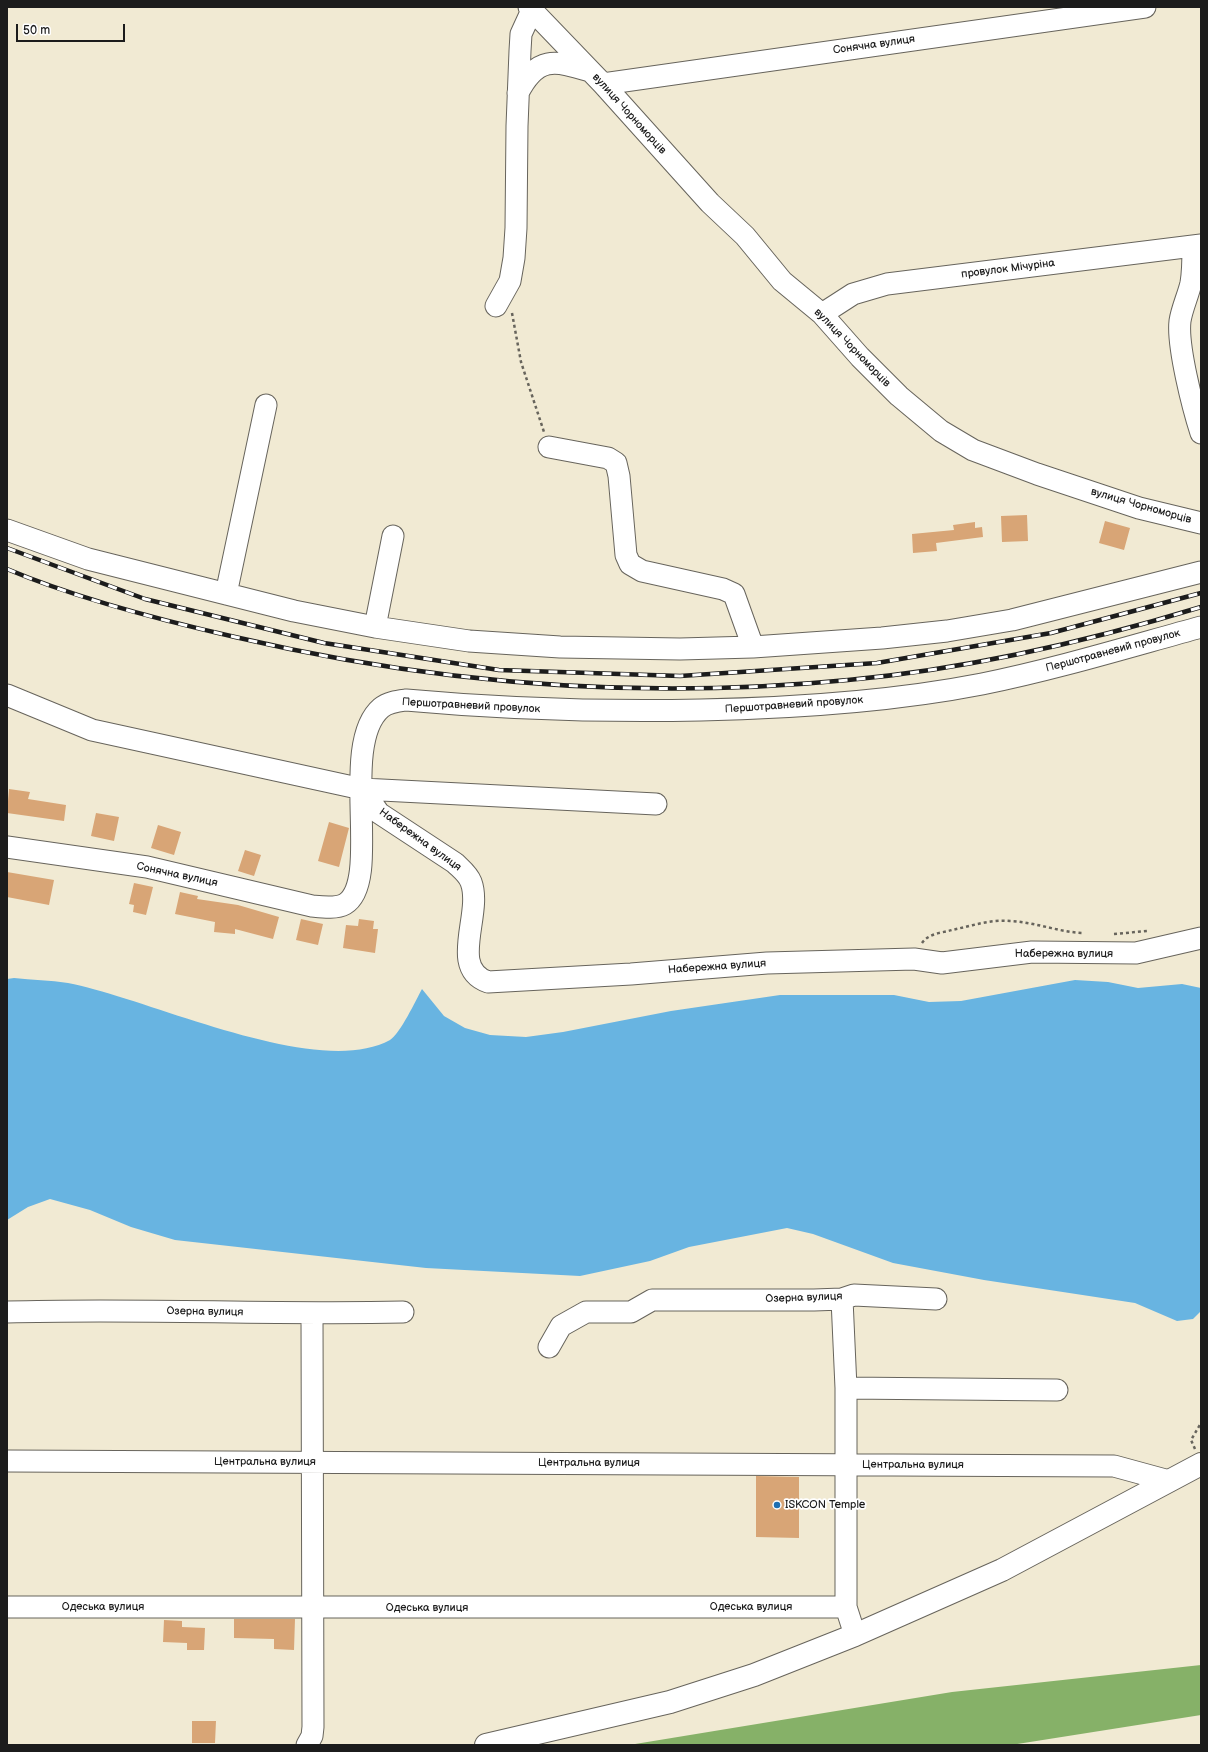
<!DOCTYPE html>
<html>
<head>
<meta charset="utf-8">
<style>
  body { margin:0 }
  #map { position:relative; width:1208px; height:1752px; overflow:hidden; background:#f1ead3; font-family:"Balsamiq Sans",sans-serif }
  canvas { display:block }
  .frame { position:absolute; inset:0; border:8px solid #1c1c1c; pointer-events:none }
  .scale { position:absolute; left:16px; top:24px; width:109px; height:18px; box-sizing:border-box; border:2px solid #1c1c1c; border-top:0; padding-left:5px; font-size:12px; line-height:14px; white-space:nowrap; color:#1c1c1c; -webkit-text-stroke:3px #fff; paint-order:stroke }
</style>
</head>
<body>
<div id="map">
<canvas width="1208" height="1752"></canvas>
<div class="frame"></div>
<div class="scale">50 m</div>
</div>
<script>
const c = document.querySelector('canvas').getContext('2d');
c.lineJoin = 'round';
function fillPath(path, color) {
  c.fillStyle = color;
  c.fill(path, 'evenodd');
}
function strokePath(path, color, width, dash) {
  c.strokeStyle = color;
  c.lineWidth = width;
  c.lineCap = dash ? 'butt' : 'round';
  c.setLineDash(dash || []);
  c.stroke(path);
}
function write(font, color, halo, rows, align = 'center') {
  c.font = font + ' "Balsamiq Sans",sans-serif';
  c.lineWidth = 3.5;
  c.setLineDash([]);
  c.textBaseline = 'middle';
  c.strokeStyle = halo;
  c.fillStyle = color;
  for (const [text, x, y, turn = 0] of rows) {
    c.save();
    c.translate(x, y);
    c.rotate((+turn || 0) * Math.PI / 180);
    c.textAlign = isNaN(turn) ? turn : align;
    if (halo) c.strokeText(text, 0, 0);
    c.fillText(text, 0, 0);
    c.restore();
  }
}
fillPath(new Path2D(`
  M1201 1665V1715L1011 1745H629L952 1692Z`), '#86b168');
fillPath(new Path2D(`
  M14 978C32 980 50 980 68 983 148 998 317 1080 390 1040 400 1034 416 1000 422 989L444 1016 465 1028 490 1035 526 1037 563 1032 671 1011 780 995H894L929 1002 961 1001 1075 980 1108 982 1138 988 1182 984 1201 988V1311L1193 1319 1177 1321 1135 1303 984 1280 893 1263 813 1234 787 1228 689 1247 650 1261 580 1276 426 1268 175 1240 131 1227 90 1210 50 1199 28 1207 7 1220V979Z`), '#68b4e1');
fillPath(new Path2D(`
  M1027 515 1028 541 1002 542 1001 516Z
  M1105 521 1130 528 1124 550 1099 543Z
  M975 522V528L982 527 983 537 936 543 937 551 913 553 912 534 954 530 953 525Z
  M9 789 30 792 28 799 66 805 64 821 7 813Z
  M96 813 119 817 114 841 91 836Z
  M329 822 349 828 339 867 318 861Z
  M158 825 181 832 174 855 151 848Z
  M245 850 261 855 254 876 238 871Z
  M7 872 54 880 49 905 7 897Z
  M134 883 153 887 146 915 133 912 134 905 129 904Z
  M180 892 198 896 197 899 238 905 279 917 273 939 235 929V934L214 932 215 922 175 914Z
  M301 919 323 924 318 945 296 940Z
  M359 919 374 921 373 929H378L375 953 343 948 346 925 358 926Z
  M756 1476 799 1477V1538L756 1537Z
  M234 1619H295L294 1650 274 1649V1639L234 1638Z
  M164 1620 182 1621V1627L205 1628 204 1650H187V1643L163 1642Z
  M192 1721H216L215 1743H192Z`), '#d8a576');
const minor = new Path2D(`
  M529 7 603 84 710 203 745 236 782 281 822 314 860 357 899 396 941 431 973 450 1037 474 1139 508 1201 523
  M603 84 1145 7
  M518 93C537 56 554 60 590 71
  M1193 246C1193 258 1193 271 1191 283 1188 296 1182 308 1180 321 1177 346 1193 408 1201 433
  M496 306 510 281 514 258 516 228 517 126 520 51 521 34 532 10
  M822 314 853 294 887 284 1201 245
  M549 447 608 458 616 463 619 476 626 555 630 564 642 571 723 589 734 594 753 647
  M7 530 88 559 294 611 375 627 469 641 560 647 680 649 753 647 882 638 947 631 1012 620 1201 572
  M226 594 266 405
  M375 627 393 536
  M7 695 92 730 362 789 656 804
  M362 789 379 813 455 863C461 869 468 874 471 882 483 914 448 968 488 982L631 974 767 963 914 959 942 963 1032 952 1136 953 1201 938
  M7 847 147 867 312 906C322 907 336 909 345 904 383 881 338 745 381 708 388 702 398 701 406 700 504 709 602 712 701 710 795 708 890 702 982 684 1056 669 1128 647 1201 627
  M842 1299 846 1388V1607L855 1635
  M7 1312C139 1308 271 1315 403 1312
  M549 1347 561 1326 586 1312H631L652 1300H814L842 1299 854 1295 936 1299
  M846 1388 1057 1390
  M7 1461 1114 1466 1169 1481
  M7 1607H846
  M307 1745 312 1736 313 1727 312 1314`);
const major = new Path2D(`
  M486 1745 670 1702 754 1675 855 1635 1002 1570 1201 1464`);
strokePath(minor, '#67645c', 23);
strokePath(major, '#67645c', 24);
strokePath(new Path2D(`
  M512 313 521 362 544 432
  M1114 934 1147 931
  M922 943C929 933 942 933 952 930 971 926 991 919 1010 921 1035 922 1058 932 1083 933
  M1195 1449 1191 1440 1201 1423`), '#67645c', 2.5, [3, 3]);
strokePath(minor, '#fff', 21);
strokePath(major, '#fff', 22);
const rail = new Path2D(`
  M7 548 145 599 324 643 499 670 680 676 877 663 1051 633 1201 593
  M7 569C78 599 160 620 235 637 436 684 643 700 848 680 968 669 1086 642 1201 607`);
strokePath(rail, '#1c1c1c', 4.5);
strokePath(rail, '#fff', 3, [9]);
for (const [x, y, r, color] of [
  [777,1505,4,"#1f6fb2"]
]) {
  const dot = new Path2D();
  dot.arc(x, y, r, 0, 2 * Math.PI);
  c.fillStyle = color;
  c.fill(dot);
  strokePath(dot, '#fff', 1.5);
}
write('11px', '#1c1c1c', '#fff', [
  ["Сонячна вулиця",874,45,-8],
  ["вулиця Чорноморців",629,114,48],
  ["провулок Мічуріна",1008,269,-7],
  ["вулиця Чорноморців",852,348,46],
  ["вулиця Чорноморців",1141,506,16],
  ["Першотравневий провулок",1113,651,-15],
  ["Першотравневий провулок",794,705,-4],
  ["Першотравневий провулок",471,706,3],
  ["Набережна вулиця",420,840,36],
  ["Сонячна вулиця",177,875,12],
  ["Набережна вулиця",1064,954],
  ["Набережна вулиця",717,967,-4],
  ["Озерна вулиця",804,1298,-2],
  ["Озерна вулиця",205,1312,1],
  ["Центральна вулиця",265,1462],
  ["Центральна вулиця",589,1463],
  ["Центральна вулиця",913,1465],
  ["Одеська вулиця",103,1607],
  ["Одеська вулиця",751,1607],
  ["Одеська вулиця",427,1608]
]);
write('11px', '#1c1c1c', '#fff', [
  ["ISKCON Temple",785,1505]
], 'left');
</script>
</body>
</html>
